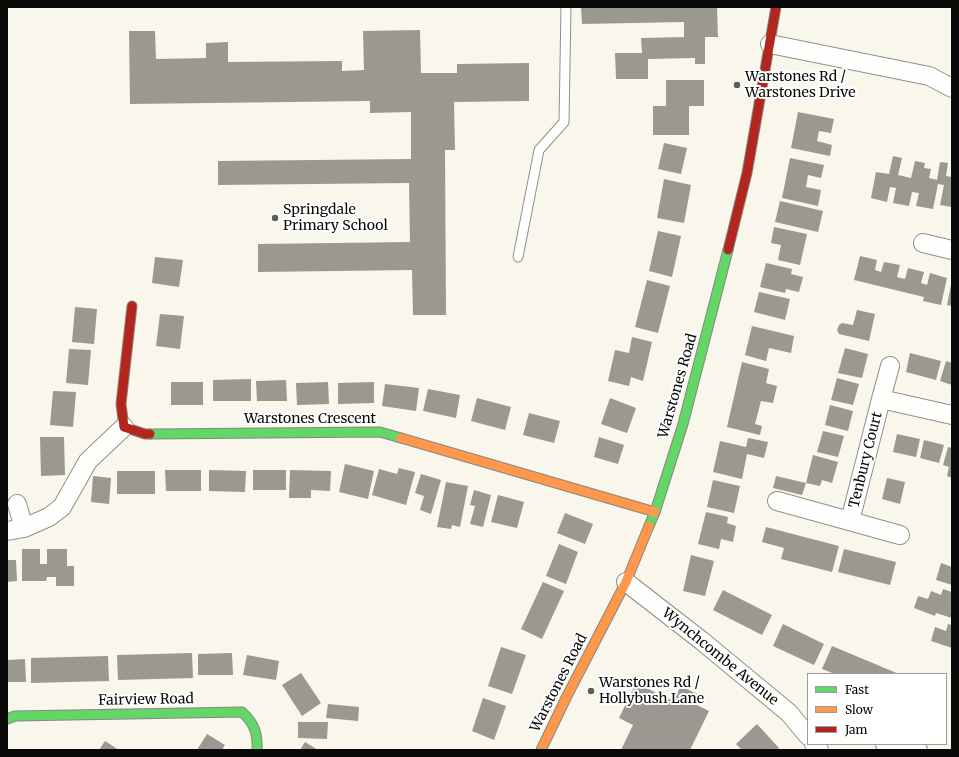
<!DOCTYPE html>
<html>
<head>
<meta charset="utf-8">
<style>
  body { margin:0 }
  #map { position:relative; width:959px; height:757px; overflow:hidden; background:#f9f6ec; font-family:Merriweather,serif }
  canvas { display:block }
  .frame { position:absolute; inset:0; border:8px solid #090909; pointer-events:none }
  .legend { position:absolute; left:807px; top:673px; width:140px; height:72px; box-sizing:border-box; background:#fff; border:1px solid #9d9d9d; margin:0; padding:5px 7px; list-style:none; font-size:12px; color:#090909 }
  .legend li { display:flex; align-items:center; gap:8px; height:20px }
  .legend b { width:20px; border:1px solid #9d9d9d }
</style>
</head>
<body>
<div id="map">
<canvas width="959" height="757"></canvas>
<div class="frame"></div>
<ul class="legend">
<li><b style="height:5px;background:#63d668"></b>Fast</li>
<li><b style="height:5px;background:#ff974d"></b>Slow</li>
<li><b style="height:5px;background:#b3261e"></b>Jam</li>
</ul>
</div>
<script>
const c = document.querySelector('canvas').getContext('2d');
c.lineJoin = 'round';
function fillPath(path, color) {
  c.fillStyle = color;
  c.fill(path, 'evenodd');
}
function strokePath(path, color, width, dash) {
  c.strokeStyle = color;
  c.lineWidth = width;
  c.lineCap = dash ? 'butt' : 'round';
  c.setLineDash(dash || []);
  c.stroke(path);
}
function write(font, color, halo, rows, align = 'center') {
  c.font = font + ' Merriweather,serif';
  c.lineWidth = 4;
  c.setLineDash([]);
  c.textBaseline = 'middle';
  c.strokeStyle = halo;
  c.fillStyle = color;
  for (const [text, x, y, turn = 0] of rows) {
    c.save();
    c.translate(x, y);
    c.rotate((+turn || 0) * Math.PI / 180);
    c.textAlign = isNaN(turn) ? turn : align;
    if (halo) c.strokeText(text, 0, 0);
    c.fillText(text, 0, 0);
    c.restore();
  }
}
fillPath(new Path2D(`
  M581 7H717L718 37H705V64H695V58L648 59V79H616L615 53H642L641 38 684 37V22L582 24Z
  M420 30 421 73H457V64L529 63V101L454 102 455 150H445L446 315H413L412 270 258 272V244L410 242 409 183 218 185V161L411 159V112L370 113V101L130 104 129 31H155L156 59 206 58V43L228 42V62L342 61V71L364 70 363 31Z
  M666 80H704V106H689V135H653V106H666Z
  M798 112 834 119 831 133 819 131 817 141 832 145 830 156 791 148Z
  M664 143 687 148 681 174 658 169Z
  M893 156 902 158 898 175 911 178 915 161 925 163 924 168 931 169 929 178 937 180 940 162 948 163 946 176 952 177V207L940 205 944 185 938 184 933 209 916 206 919 193 912 192 909 206 893 203 896 188 890 187 887 202 871 198 876 172 889 174Z
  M790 158 824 165 821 178 808 175 806 187 821 190 818 206 782 198Z
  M664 179 691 185 684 223 657 218Z
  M780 201 823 211 818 232 775 222Z
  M774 227 807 234 800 265 778 260 781 245 771 243Z
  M658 231 681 236 672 277 649 271Z
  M860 256 877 260 875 270 881 272 884 262 900 265 897 277 905 279 908 268 924 272 921 283 927 285 930 273 947 278 941 305 923 301 924 297 854 280Z
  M155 257 183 260 179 287 152 283Z
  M766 263 792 269 791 274 803 277 799 292 786 289 785 293 760 287Z
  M647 280 670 286 658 333 635 327Z
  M951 285 952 286V306L947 305Z
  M759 292 790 299 785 320 754 312Z
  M75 307 97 309 94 344 72 342Z
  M857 310 875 314 869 341 839 334 837 330 839 325 842 323 853 325Z
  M160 314 184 316 180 349 156 346Z
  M752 326 794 336 791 353 769 348 766 361 745 355Z
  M632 337 652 342 643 381 631 377 629 386 608 381 615 350 629 353Z
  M845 348 868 354 862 378 838 373Z
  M69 349 91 350 88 385 66 383Z
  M910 353 941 361 936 380 906 372Z
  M946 361 952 363V385L940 381Z
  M742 362 769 369 766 383 777 386 773 403 761 401 755 424 762 426 760 435 727 427Z
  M837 378 859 384 853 405 831 400Z
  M251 379V401H213V380Z
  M286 380 287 401H257L256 381Z
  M171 382H203V405H171Z
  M328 382 329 404 297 405 296 383Z
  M374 382V403L338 404V383Z
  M385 384 419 388 416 411 382 406Z
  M428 389 460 395 456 418 423 411Z
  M53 391 76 392 73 427 50 425Z
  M477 398 511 407 505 430 471 421Z
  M610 398 636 408 627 433 601 424Z
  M830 405 853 411 848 431 825 425Z
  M529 413 560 421 554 443 523 435Z
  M823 431 844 436 838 457 817 452Z
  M897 434 920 439 916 457 893 452Z
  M40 437H64L65 475 41 476Z
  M599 437 624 445 618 464 594 457Z
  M748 438 768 442 764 458 747 454 742 479 713 472 720 441 746 447Z
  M924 440 944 445 939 463 920 458Z
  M948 447 952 448V478L947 476 949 467 943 465Z
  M813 455 838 462 832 483 822 480 820 486 806 483Z
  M345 464 374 471 368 499 339 492Z
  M399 468 415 472 406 505 372 495 379 469 397 474Z
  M165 470H201V491H166Z
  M209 470 246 471 245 492 209 491Z
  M253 470H286V490H253Z
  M290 470 331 471 330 491 311 490V498H289Z
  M117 471H155V494H117Z
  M421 474 441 480 431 514 420 510 424 496 415 493Z
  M93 476 111 478 109 504 91 502Z
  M776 476 806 483 802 495 773 488Z
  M887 478 905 482 900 504 882 499Z
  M713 480 740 486 734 513 707 507Z
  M446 482 468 486 460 527 452 525 451 529 437 527Z
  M474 490 491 495 483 527 470 524 475 506 470 505Z
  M498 495 524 502 517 528 491 522Z
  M706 512 728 517 727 523 736 526 733 542 721 539 719 549 698 544Z
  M565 513 593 524 585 544 557 533Z
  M766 527 839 546 832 572 781 559 784 548 762 542Z
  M559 544 578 552 566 584 546 576Z
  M22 549H40V564H47V549H67V566H74V586H56V577H47L46 581H22Z
  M844 549 896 562 890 585 838 572Z
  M691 555 714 561 705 596 683 591Z
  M7 560H16L17 581 7 582Z
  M941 563 952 567V585L936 580Z
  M543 582 564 591 542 639 521 629Z
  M943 589 952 592V618L936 613 935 616 914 608 918 596 928 599 931 591 941 595Z
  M723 590 772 615 762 635 713 610Z
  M783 624 824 644 814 665 773 646Z
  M948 624 952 625V648L931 641 935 627 946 631Z
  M832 646 899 674H835L822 669Z
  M501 647 526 655 512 694 488 686Z
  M192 653 193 678 118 680 117 655Z
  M232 653 233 675H198V654Z
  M247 655 279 661 276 680 243 675Z
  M108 656 109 681 31 683V658Z
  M25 659 26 682H7V660Z
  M301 673 321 703 302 716 282 685Z
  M636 683 673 701 681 686 701 696 697 705 709 711 690 750H677L674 749 673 750H621L633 725 619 718Z
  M483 698 506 706 494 740 472 731Z
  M328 704 359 707 358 721 326 718Z
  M298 722H328L327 739 298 738Z
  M757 724 779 748 777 750H742L736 744Z
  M207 734 225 745 222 750H197Z
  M105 741 119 750H99Z
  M305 742 318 750H300Z`), '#9b9892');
const lane = new Path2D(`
  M518 257 539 150 564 122 566 7`);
const street = new Path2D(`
  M770 44 929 76 952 88
  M923 243 952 250
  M881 399 890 366
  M777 501 900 535
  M17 504 24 528
  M850 521 881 399 952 415
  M7 531 24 528 49 517 62 507 88 461 124 427
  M626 582 702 641 789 713 808 736
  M814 744 819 750
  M885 744 918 750`);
const fast = new Path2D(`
  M150 434 380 432 401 438
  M649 526 655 512 683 424 728 250
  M7 719 15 716 242 712C254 723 258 733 257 750`);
const slow = new Path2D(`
  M401 438 655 512
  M541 750 567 696 626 582 649 526`);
const jam = new Path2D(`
  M728 250 747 173 776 7
  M132 306 121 404 124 427 145 434H150`);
strokePath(lane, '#91908b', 11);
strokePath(street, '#91908b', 20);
strokePath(fast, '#888682', 11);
strokePath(slow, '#888682', 11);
strokePath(jam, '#888682', 11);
strokePath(lane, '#fefefc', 9);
strokePath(street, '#fefefc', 18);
strokePath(fast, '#63d668', 9);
strokePath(slow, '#ff974d', 9);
strokePath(jam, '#b3261e', 9);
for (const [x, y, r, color] of [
  [737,85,4,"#5d5c58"],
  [275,218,4,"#5d5c58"],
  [591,691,4,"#5d5c58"]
]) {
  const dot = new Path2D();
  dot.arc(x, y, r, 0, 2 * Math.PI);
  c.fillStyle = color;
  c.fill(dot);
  strokePath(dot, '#fff', 1.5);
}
write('14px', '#090909', '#fff', [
  ["Warstones Rd /",745,77],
  ["Warstones Drive",745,93],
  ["Springdale",283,210],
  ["Primary School",283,226],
  ["Warstones Rd /",599,683],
  ["Hollybush Lane",599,699]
], 'left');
write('14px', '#090909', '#fff', [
  ["Warstones Road",678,386,-74],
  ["Warstones Crescent",310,419],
  ["Tenbury Court",866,460,-76],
  ["Wynchcombe Avenue",720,657,39],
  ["Warstones Road",559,683,-63],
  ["Fairview Road",146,700,-1]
]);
</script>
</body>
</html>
